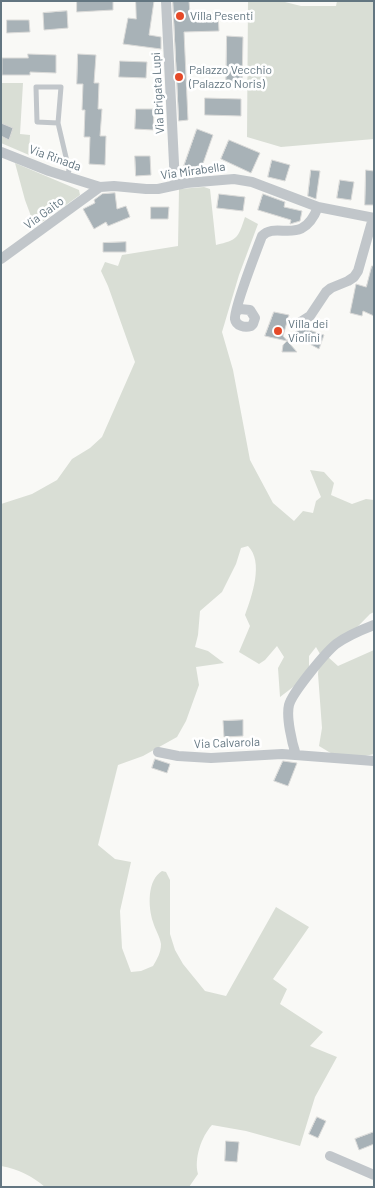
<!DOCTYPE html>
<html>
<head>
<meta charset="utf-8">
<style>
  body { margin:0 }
  #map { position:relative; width:375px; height:1188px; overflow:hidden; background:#f9f9f6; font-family:Barlow,sans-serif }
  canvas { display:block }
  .frame { position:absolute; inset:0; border:2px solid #637681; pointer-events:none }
</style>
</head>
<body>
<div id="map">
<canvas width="375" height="1188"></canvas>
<div class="frame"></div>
</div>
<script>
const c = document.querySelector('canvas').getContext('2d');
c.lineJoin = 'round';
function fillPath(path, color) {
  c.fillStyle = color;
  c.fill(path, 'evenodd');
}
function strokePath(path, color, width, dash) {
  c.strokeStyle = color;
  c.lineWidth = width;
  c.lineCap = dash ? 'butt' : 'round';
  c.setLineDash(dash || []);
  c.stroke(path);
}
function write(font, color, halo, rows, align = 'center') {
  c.font = font + ' Barlow,sans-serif';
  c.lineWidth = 5;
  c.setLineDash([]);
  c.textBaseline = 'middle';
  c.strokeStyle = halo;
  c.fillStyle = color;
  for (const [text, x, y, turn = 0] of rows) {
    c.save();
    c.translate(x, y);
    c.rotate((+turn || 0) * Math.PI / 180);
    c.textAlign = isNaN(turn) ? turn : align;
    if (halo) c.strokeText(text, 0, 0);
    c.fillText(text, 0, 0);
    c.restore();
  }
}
fillPath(new Path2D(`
  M248 1H281L301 6H336L337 1H374V139L281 147 247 137Z
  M1 83H23L20 134 30 135 29 155 1 143Z
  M15 163 79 190 80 195 35 227 25 200Z
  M204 187 210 189 216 245C238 240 238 238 245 217L258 224 239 275 222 332 233 370 250 460 273 503 294 521 303 511 313 513 316 501 321 497 310 470 324 472 334 483 331 495 352 504 366 499 374 500V612L370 614 328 657 338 666 374 650V754L365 756 334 755 319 746 322 728 318 674 320 654 316 647 309 656V671L297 684 280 697 278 668 284 657 277 646 265 660 259 664 239 652 250 626 245 615C252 596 264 562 248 546L241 548 236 564 222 592 200 611 198 635 195 647 208 651 224 663 196 667 199 685 186 721 177 737 143 756 118 765 98 845 115 859 131 862 120 911 122 948 131 972 141 971 153 966C157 959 161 953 161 944 160 937 155 929 153 922 148 907 147 880 162 871L166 872 170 880V934L175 950 183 964 205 991 226 996 276 907 309 927 273 979 287 989 280 1004 323 1032 310 1046 337 1057 315 1097 300 1146 246 1131 212 1125C201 1137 194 1159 198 1174L189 1187H45C32 1176 18 1169 1 1166V504L32 494 57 480 72 459 90 448 102 437 135 362 108 286 101 271 105 262 118 266 122 255 178 246 179 189Z`), '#d9ded5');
const building = new Path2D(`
  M77 1H113V10L77 12Z
  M136 1H154L149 35 161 37V49L123 44 128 18 136 19Z
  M173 1H189L190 13H218L219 31 184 32 188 120 179 121Z
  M67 11 68 28 44 30 43 13Z
  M7 20H29L30 32 7 33Z
  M227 36 243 37 242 86H226Z
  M28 54 56 55V73L30 72V75H2V58H28Z
  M78 54 96 55 94 83H99L98 109H102L100 136H106L105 165 89 164 90 137H84L85 110H82L83 84H77Z
  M120 61 147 62 146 78 119 77Z
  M205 98 241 99V116L205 115Z
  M136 109H154L153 130 135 129Z
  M1 123 13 128 9 140 1 136Z
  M197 129 213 135 200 172 184 166Z
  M229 140 260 153 251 173 221 159Z
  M135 156H150L151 175 136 176Z
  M272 160 290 165 285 181 268 177Z
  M311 170 320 171 316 199 308 196Z
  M366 170 374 171V205H365Z
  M340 180 354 182 351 200 337 198Z
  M115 193 117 209 126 206 130 217 108 226 106 222 94 229 83 209 95 203 94 200 102 194Z
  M219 194 245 197 243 211 217 208Z
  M263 194 285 202 284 207 302 211 300 221 290 224 291 220 258 210Z
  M151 207H169L168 219H151Z
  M126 242V252H103V243Z
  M372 266H374V316L363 311 362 316 350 313 356 284 366 287Z
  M274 312 289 315 283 336 297 352H282L283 345 287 341 265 336Z
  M303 328 324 335 319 349 306 342 287 340 295 332Z
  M243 720V736L224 737 223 721Z
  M155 759 170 764 167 773 152 768Z
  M283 761 297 763 288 786 274 781Z
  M317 1117 326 1121 318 1138 309 1134Z
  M374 1132V1144L359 1150 355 1139Z
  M226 1141 239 1142 237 1162 225 1161Z`);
fillPath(building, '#a8b2b7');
strokePath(building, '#dadad8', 1);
strokePath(new Path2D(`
  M58 123 37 122 36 87H61L58 123 69 170 67 177`), '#c1c6ca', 5);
strokePath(new Path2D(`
  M166 1 175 184
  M1 152 49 171 100 187 114 186 146 189H158L186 183 234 179 252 182 318 207 374 218
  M1 259 100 187
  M237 311 240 309 250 310 255 318 253 324 251 326C245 328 236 326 235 319 234 309 257 249 262 236 277 220 302 248 318 207
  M296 325 310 316 326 292 331 288 348 281 354 277 358 271 373 218
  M158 752 178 756 211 758 282 754 374 761
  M296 755C292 743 286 717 289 705 292 693 325 653 336 644 347 636 361 630 374 625
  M330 1156 374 1175`), '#c1c6ca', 10);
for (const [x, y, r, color] of [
  [180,16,5,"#e54a29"],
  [179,77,5,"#e54a29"],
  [278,331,5,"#e54a29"]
]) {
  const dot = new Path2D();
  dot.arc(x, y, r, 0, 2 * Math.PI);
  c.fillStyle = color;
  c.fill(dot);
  strokePath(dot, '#fff', 2);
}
write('12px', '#637681', '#fff', [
  ["Villa Pesenti",190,16],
  ["Palazzo Vecchio",189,70],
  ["(Palazzo Noris)",189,84],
  ["Villa dei",288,324],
  ["Violini",288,338]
], 'left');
write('12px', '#637681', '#fff', [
  ["Via Brigata Lupi",158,93,-93],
  ["Via Rinada",55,158,20],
  ["Via Mirabella",193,171,-8],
  ["Via Gaito",44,213,-36],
  ["Via Calvarola",227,743,-2]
]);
</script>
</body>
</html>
